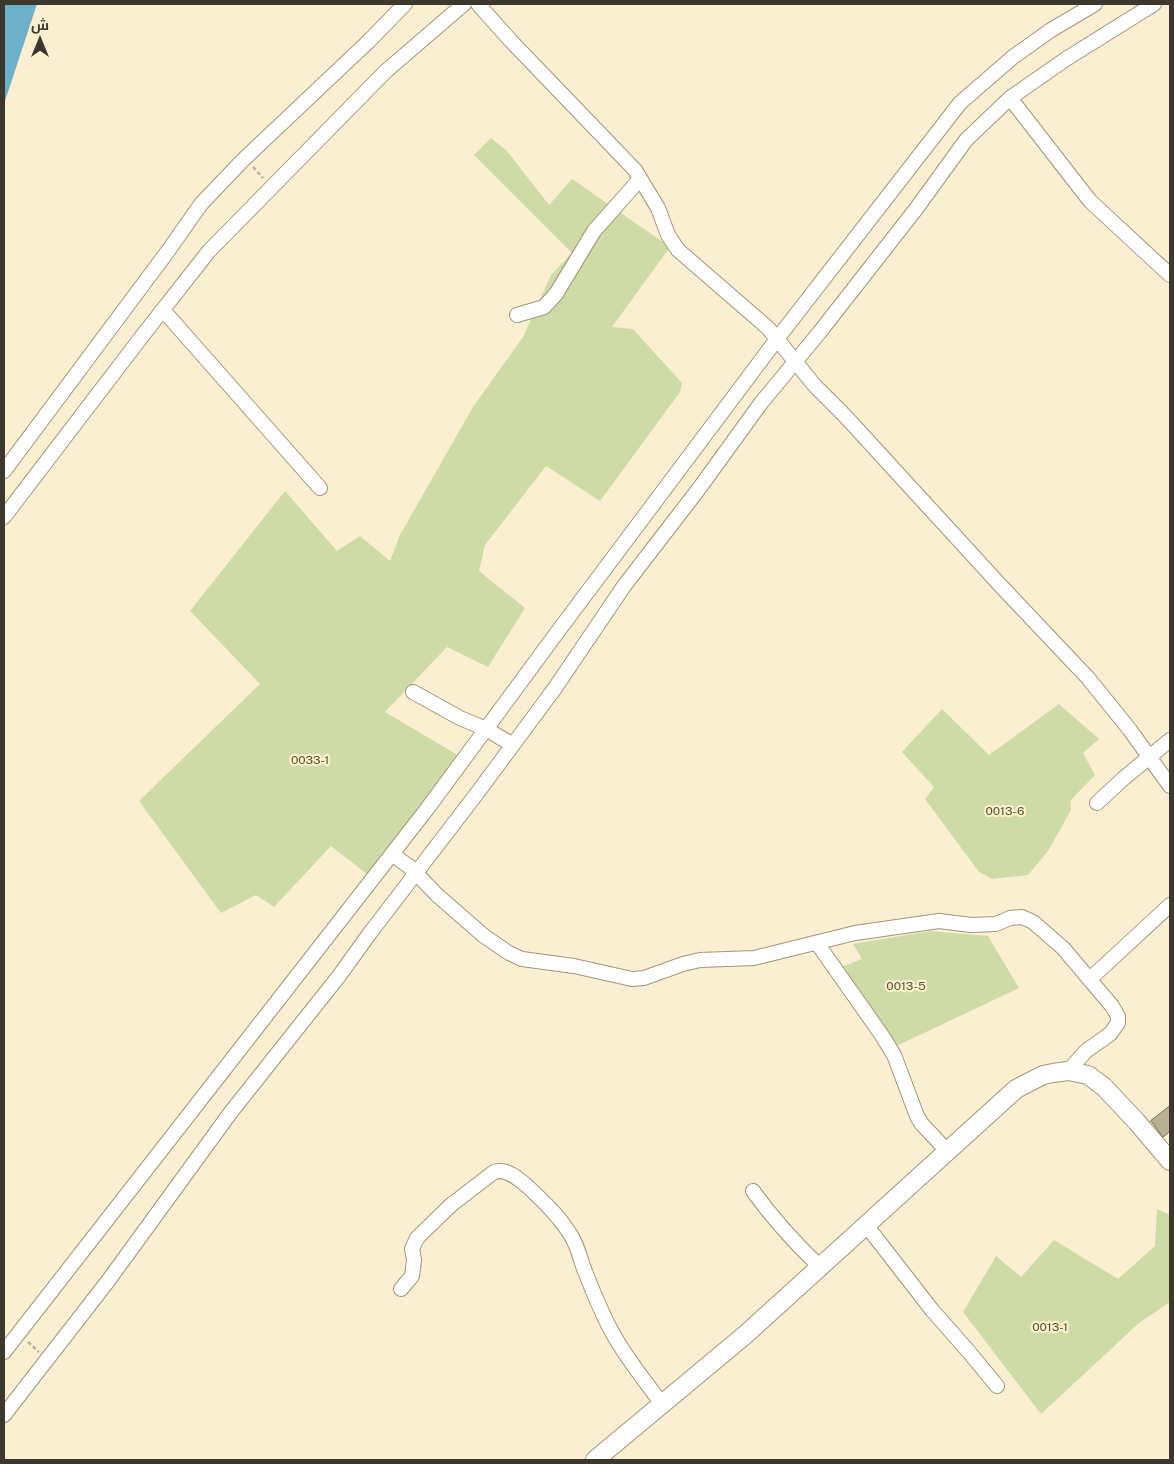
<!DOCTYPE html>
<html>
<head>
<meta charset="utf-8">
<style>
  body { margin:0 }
  #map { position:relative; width:1174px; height:1464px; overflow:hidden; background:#faefd1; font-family:"Public Sans",Cairo,sans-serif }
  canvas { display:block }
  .frame { position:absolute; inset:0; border:5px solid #3d382d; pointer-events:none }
  .north { position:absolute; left:15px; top:15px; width:50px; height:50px; -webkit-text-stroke:4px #faefd1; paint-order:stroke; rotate:0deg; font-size:14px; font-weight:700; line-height:20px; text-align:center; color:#3d382d }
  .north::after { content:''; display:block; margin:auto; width:18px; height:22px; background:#3d382d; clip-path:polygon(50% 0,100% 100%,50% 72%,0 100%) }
</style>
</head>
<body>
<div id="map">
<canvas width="1174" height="1464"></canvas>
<div class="frame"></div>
<div class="north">ش</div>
</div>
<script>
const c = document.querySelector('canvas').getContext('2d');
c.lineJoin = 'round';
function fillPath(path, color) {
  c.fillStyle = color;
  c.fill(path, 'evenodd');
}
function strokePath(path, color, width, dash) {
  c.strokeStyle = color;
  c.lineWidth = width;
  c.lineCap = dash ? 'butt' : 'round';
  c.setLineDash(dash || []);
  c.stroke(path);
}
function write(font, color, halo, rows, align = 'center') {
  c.font = font + ' "Public Sans",sans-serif';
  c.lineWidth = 4.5;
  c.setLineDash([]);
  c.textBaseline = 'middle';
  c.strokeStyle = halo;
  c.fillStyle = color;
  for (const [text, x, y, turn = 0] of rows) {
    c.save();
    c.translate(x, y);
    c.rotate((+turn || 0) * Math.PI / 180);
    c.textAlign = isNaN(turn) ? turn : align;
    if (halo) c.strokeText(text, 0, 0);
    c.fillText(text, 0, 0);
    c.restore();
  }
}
fillPath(new Path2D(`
  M491 138 507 151 549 205 572 179 670 247 612 327 633 329 682 383 680 392 600 501 546 466 485 545 479 571 525 608 488 667 447 647 385 712 461 757 372 878 331 846 274 907 256 895 221 913 139 801 260 684 190 611 285 491 337 551 360 536 390 561 400 535 473 407 523 337 551 275 572 253 474 155Z
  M1059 704 1099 739 1083 753 1095 775 1070 801 1071 810 1048 851 1028 875 992 879 979 872 925 799 934 787 902 752 942 709 989 755Z
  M930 931 988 936 1019 988 888 1050 831 971 862 959 853 944Z
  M1157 1209 1170 1215V1302L1139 1323 1041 1414 963 1312 996 1256 1021 1277 1054 1240 1118 1279 1155 1246Z`), '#cfdba6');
fillPath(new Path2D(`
  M4 4H37L4 104Z`), '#6cb0ca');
const building = new Path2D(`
  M1170 1106V1131L1163 1137 1151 1121Z`);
fillPath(building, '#b9af93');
strokePath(building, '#6f654c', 1);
const minor = new Path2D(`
  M478 4 511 41 635 170 658 208 668 235 678 250 768 328 815 386 846 417 1000 585 1088 678 1130 730 1170 786
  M1010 98 1090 201 1170 275
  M163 310 320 488
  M517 315 544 307 556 294 594 231 640 179
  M4 471 168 251 201 204 244 159 369 41 405 4
  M4 517 143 335 209 251 386 71 464 4
  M413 692 460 718 486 729 513 745
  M1097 803 1124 778 1170 740
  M392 854 411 868 437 895 484 936 509 953 522 959 574 966 632 979 644 978 683 964 700 960 754 958 855 933 939 921 971 925 996 924 1010 918 1022 917 1033 922 1063 948 1112 1006 1118 1016V1023L1110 1034 1086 1051 1068 1071
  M817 943 881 1034 894 1055 917 1116 921 1123 947 1151
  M1090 979 1170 905
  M753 1191C773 1219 795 1243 820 1267
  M866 1225 932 1310 969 1352 997 1386
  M401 1289 412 1276 414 1260 412 1249 417 1238 451 1205 494 1172C506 1168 518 1178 527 1186 542 1200 557 1214 568 1231 576 1241 579 1254 583 1266 591 1287 601 1312 612 1332 626 1358 645 1381 662 1404
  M4 1352 427 809 559 630 777 339 960 103 1013 57 1051 30 1095 4
  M4 1415 108 1281 231 1112 339 976 370 933 478 792 555 688 624 586 698 490 761 403 819 333 916 209 966 140 1010 98 1066 59 1154 4`);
const major = new Path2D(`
  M595 1460 745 1335 1016 1089 1043 1075 1053 1073 1068 1071 1088 1075 1104 1087 1136 1121 1170 1161`);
strokePath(minor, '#a1967b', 16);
strokePath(major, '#a1967b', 20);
strokePath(new Path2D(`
  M253 167 263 178
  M28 1342 39 1352`), '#b9b099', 2.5, [4, 2.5]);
strokePath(minor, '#fff', 14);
strokePath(major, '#fff', 18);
write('12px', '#525c1d', '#faefd1', [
  ["0033-1",310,760],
  ["0013-6",1005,811],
  ["0013-5",906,986],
  ["0013-1",1050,1327]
]);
</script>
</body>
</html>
